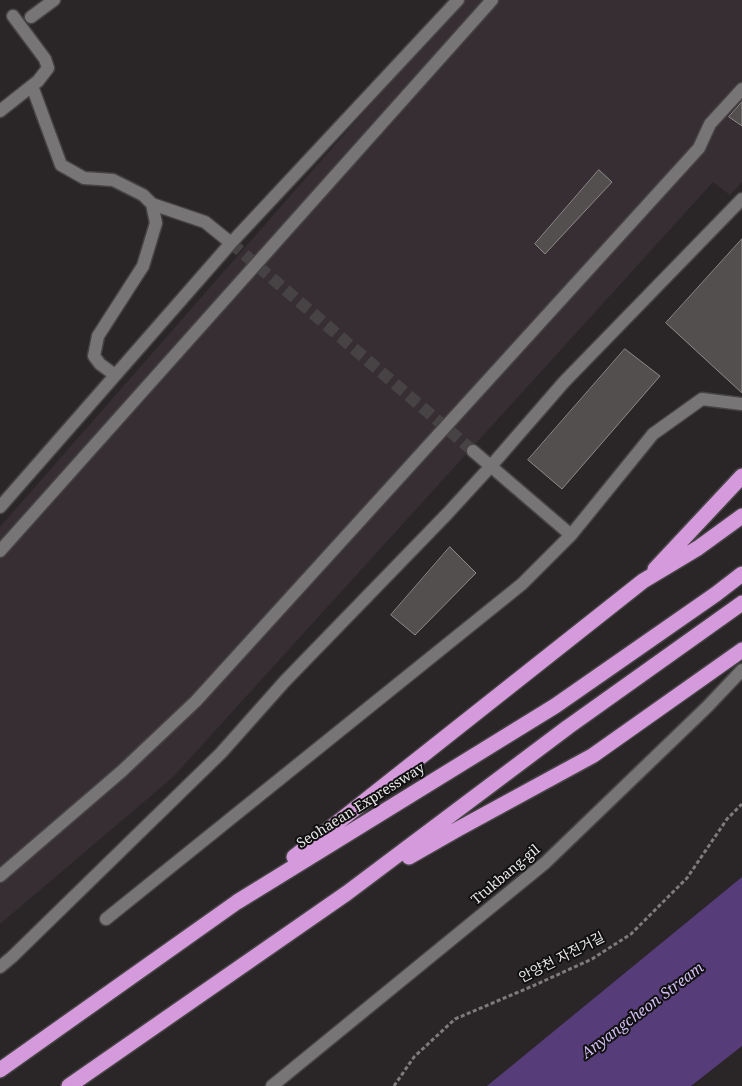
<!DOCTYPE html>
<html>
<head>
<meta charset="utf-8">
<style>
  body { margin:0 }
  canvas { display:block; background:#2a2628 }
</style>
</head>
<body>
<canvas width="742" height="1086"></canvas>
<script>
const c = document.querySelector('canvas').getContext('2d');
c.lineJoin = 'round';
function fillPath(path, color) {
  c.fillStyle = color;
  c.fill(path, 'evenodd');
}
function strokePath(path, color, width, dash) {
  c.strokeStyle = color;
  c.lineWidth = width;
  c.lineCap = dash ? 'butt' : 'round';
  c.setLineDash(dash || []);
  c.stroke(path);
}
function write(font, color, halo, rows, align = 'center') {
  c.font = font + ' "Noto Serif","Noto Sans KR",serif';
  c.lineWidth = 4;
  c.setLineDash([]);
  c.textBaseline = 'middle';
  c.strokeStyle = halo;
  c.fillStyle = color;
  for (const [text, x, y, turn = 0] of rows) {
    c.save();
    c.translate(x, y);
    c.rotate((+turn || 0) * Math.PI / 180);
    c.textAlign = isNaN(turn) ? turn : align;
    if (halo) c.strokeText(text, 0, 0);
    c.fillText(text, 0, 0);
    c.restore();
  }
}
fillPath(new Path2D(`
  M462 0H742V182L730 195 713 182 173 777 0 924V527Z`), '#372e33');
fillPath(new Path2D(`
  M742 877V1046L691 1086H487Z`), '#563c79');
const building = new Path2D(`
  M742 102V126L729 117Z
  M599 170 612 182 545 254 535 244Z
  M742 239V393L666 323Z
  M625 349 660 376 562 489 528 460Z
  M450 547 476 573 415 635 391 615Z`);
fillPath(building, '#534f4f');
strokePath(building, '#8e8a8a', 1);
strokePath(new Path2D(`
  M231 243 473 451`), '#474345', 12, [12, 6]);
const minor = new Path2D(`
  M31 17 54 0
  M32 86 61 165 84 178 113 180 143 195 152 204 156 223 143 266 98 336 94 356 100 364 115 375
  M0 111 38 81 48 68 45 59 13 16
  M152 204 205 222 231 243
  M473 451 571 535
  M0 507 231 243 458 0
  M0 551 492 0
  M0 876 122 771 196 701 699 148 710 124 742 89
  M106 919 522 584 571 535 653 434 702 399 742 404
  M0 967 12 957 221 753 285 681 447 514 491 466 564 382 742 199
  M272 1086 545 863 707 707 742 670`);
const highway = new Path2D(`
  M655 569 742 476
  M294 857 643 581 698 548 742 516
  M409 857 458 829 592 756 742 650
  M0 1070 237 902 555 706 716 594 742 574
  M69 1086 347 893 568 727 742 603`);
strokePath(minor, '#464345', 15);
strokePath(highway, '#464345', 18);
strokePath(new Path2D(`
  M394 1086 414 1057 455 1019 535 985 592 959 631 934 687 878 727 819 742 804`), '#7e7b7c', 3, [4, 2.5]);
strokePath(minor, '#787577', 12);
strokePath(highway, '#d59adb', 15);
write('14px', '#e9e7e8', '#111011', [
  ["Seohaean Expressway",361,806,-32],
  ["Ttukbang-gil",506,875,-40],
  ["안양천 자전거길",562,958,-27]
]);
write('italic 15px', '#cfbbf2', '#111011', [
  ["Anyangcheon Stream",643,1011,-37]
]);
</script>
</body>
</html>
